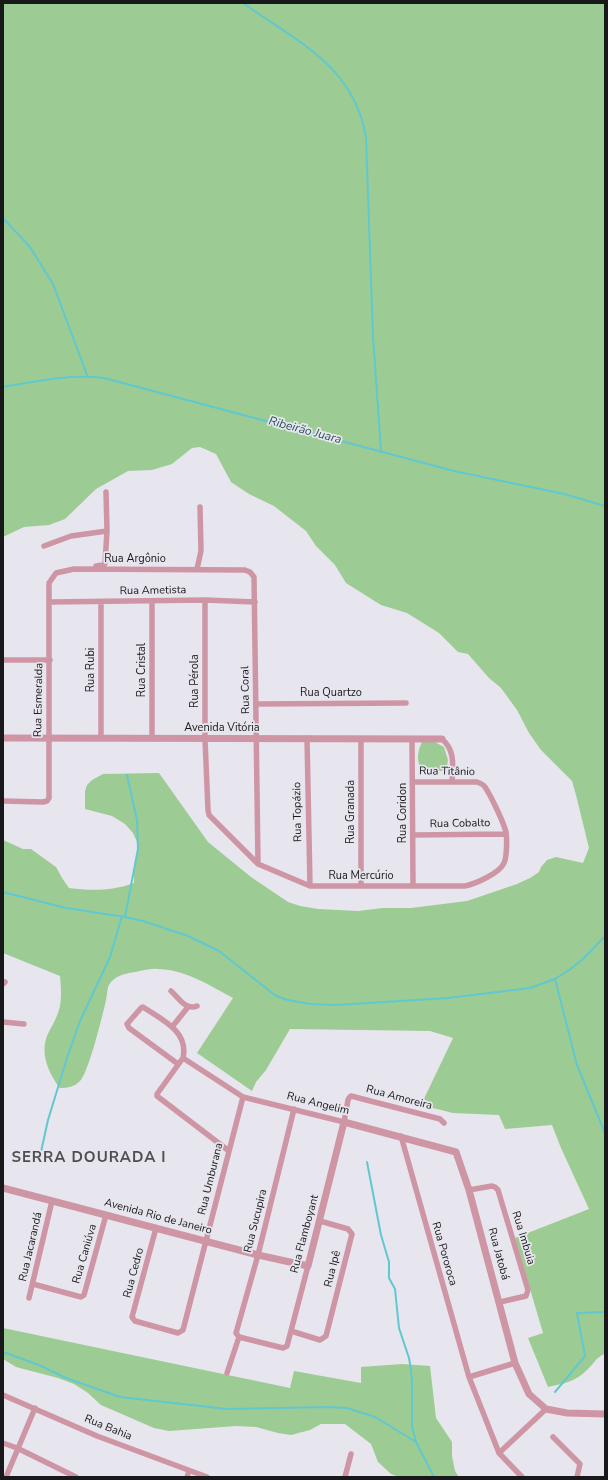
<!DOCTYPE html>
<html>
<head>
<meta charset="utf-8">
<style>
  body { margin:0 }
  #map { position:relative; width:608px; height:1480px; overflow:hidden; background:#e7e5ee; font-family:"Nunito Sans",sans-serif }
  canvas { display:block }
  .frame { position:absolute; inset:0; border:4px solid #19181b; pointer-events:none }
</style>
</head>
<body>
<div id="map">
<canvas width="608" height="1480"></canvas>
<div class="frame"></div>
</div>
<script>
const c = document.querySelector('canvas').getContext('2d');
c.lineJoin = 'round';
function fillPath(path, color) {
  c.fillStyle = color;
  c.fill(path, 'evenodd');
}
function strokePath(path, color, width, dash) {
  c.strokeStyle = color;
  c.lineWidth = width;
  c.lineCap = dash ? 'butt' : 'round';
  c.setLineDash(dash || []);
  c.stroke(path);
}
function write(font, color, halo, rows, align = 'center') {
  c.font = font + ' "Nunito Sans",sans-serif';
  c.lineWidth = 3.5;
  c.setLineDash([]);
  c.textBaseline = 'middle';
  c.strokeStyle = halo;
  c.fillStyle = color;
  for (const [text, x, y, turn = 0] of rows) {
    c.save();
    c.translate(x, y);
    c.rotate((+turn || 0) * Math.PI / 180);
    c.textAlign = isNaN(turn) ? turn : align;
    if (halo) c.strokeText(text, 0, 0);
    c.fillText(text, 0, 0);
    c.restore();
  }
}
fillPath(new Path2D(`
  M3 3H605V1357L604 1354C595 1359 595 1362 588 1369 577 1381 563 1384 548 1387L528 1338 543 1333 515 1238 589 1209 561 1148 552 1125 505 1129 499 1115 453 1113 421 1105 453 1038 430 1031 290 1029 266 1070 256 1082 252 1091 197 1053 233 998C209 985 184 969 157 969 150 968 142 971 135 972 127 973 119 975 113 980 106 986 108 992 106 1000 103 1014 88 1074 80 1081 74 1087 68 1088 60 1088 49 1074 40 1054 47 1036 51 1027 56 1020 59 1010 62 1000 61 988 60 976L3 953V840L23 849H31L56 867 62 878 69 888C92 891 112 891 134 883V872L139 846 133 833 125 824 112 816 85 809V791L87 785 92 780 103 774 159 773 208 842 251 877 288 902 300 906 318 909 358 911 383 908H411L467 901 517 884 530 878 539 872 541 867 547 860 556 857 583 863 589 848 576 795 572 781 541 750 529 733 517 710 501 688 489 678 468 654 458 652 439 633 407 613 381 605 346 583 335 565 316 546 306 531 274 506 249 494 231 482 216 454 200 447 192 448 172 464 152 470 128 471 96 489 65 519 49 525 24 527 3 537Z
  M431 740 444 747 448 760 446 771H423C416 762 417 752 422 742Z
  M3 1328 290 1388 294 1371 361 1383V1367L402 1364 430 1366 436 1418 452 1442V1456L455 1471 459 1477H399L391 1474 378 1462 371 1444 345 1424H321L310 1430 291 1435 278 1433 256 1427 236 1426 169 1431 154 1428 101 1405 88 1393 74 1384 58 1378 16 1367 3 1359Z`), '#9ccc93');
strokePath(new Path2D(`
  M243 3C296 41 355 66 366 138L373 337 381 451
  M3 218 30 247 53 284 87 375
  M3 387C37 381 69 374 104 378L454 471 564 494 605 506
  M3 892 66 908 125 917 143 921 188 936 219 951 276 996 288 1000 310 1004 336 1005 448 998 530 988 555 979 569 970 582 960 605 936
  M125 917 138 849 137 820 127 775
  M555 979 577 1065 605 1133
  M39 1161 48 1120 67 1058 80 1021 110 957 122 916
  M367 1162 381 1235 389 1262V1278L395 1289 399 1328 409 1358 411 1370 412 1382V1426L416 1442 434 1477
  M3 1352 39 1365 66 1378 120 1397 227 1409 328 1407 347 1408 375 1417 416 1442
  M555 1392 585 1356 577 1313 605 1312`), '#61c8cf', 2);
strokePath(new Path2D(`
  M44 546 71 536 107 531
  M96 566 104 565 105 563 107 531 106 492
  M197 569 201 551 200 507
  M205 600V739L208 810 209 815 258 864 310 886H465C475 884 500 873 504 863 507 857 507 838 506 832 503 821 491 796 485 787 483 784 480 783 477 782H413
  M152 601V739
  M50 602 205 600 255 602
  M3 660H50
  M257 704 406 703
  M101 738V602
  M307 738 310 886
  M361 739V885
  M442 739C455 750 453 765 452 781
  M412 740 413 886
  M3 801 43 802 47 801 49 798V583L56 573 74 569 245 570 250 572 254 577 258 864
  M414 835 506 834
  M3 984 5 982
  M171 991C179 998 186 1011 197 1006
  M3 1022 24 1024
  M172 1027 188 1007
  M183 1058 243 1097 344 1122 348 1100 349 1098 351 1096 440 1119 444 1123
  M178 1064 129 1028 127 1024 141 1008 143 1007C162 1020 189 1031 183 1058L157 1094V1096L229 1151
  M401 1136 469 1377 499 1453 522 1477
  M469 1190 492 1186 495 1187 498 1190 528 1290 526 1296 500 1302
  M156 1228 132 1317 135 1321 178 1333 183 1330 243 1097
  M33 1284 81 1297 84 1295 106 1215
  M29 1298 52 1201
  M291 1331 320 1340 326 1336 352 1234 348 1229 320 1221
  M239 1337 236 1333 258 1255 294 1109
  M239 1337 283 1348 287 1346 308 1266
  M227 1373 239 1337
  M469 1377 515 1363
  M3 1395 97 1436 207 1477
  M553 1437 580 1464 577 1477
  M3 1443 17 1448 76 1477
  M499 1453 546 1409
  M6 1477 35 1408
  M187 1477 189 1471
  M345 1477 351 1454`), '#ce96a4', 5.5);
strokePath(new Path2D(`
  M3 738 442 739
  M3 1188 258 1255 308 1266 344 1122 456 1152 469 1190 515 1363 529 1394 546 1409 567 1413 605 1414`), '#ce96a4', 7);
write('11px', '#19181b', '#e7e5ee', [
  ["Rua Argônio",135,559],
  ["Rua Ametista",153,591,-1],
  ["Rua Rubi",91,670,-90],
  ["Rua Cristal",142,670,-90],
  ["Rua Pérola",195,681,-90],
  ["Rua Coral",246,690,-91],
  ["Rua Quartzo",331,693],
  ["Rua Esmeralda",39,700,-89],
  ["Avenida Vitória",222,728],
  ["Rua Titânio",447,772,1],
  ["Rua Topázio",298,812,-91],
  ["Rua Granada",351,812,-90],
  ["Rua Coridon",403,813,-90],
  ["Rua Cobalto",460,824,-1],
  ["Rua Mercúrio",361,876],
  ["Rua Amoreira",399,1098,15],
  ["Rua Angelim",318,1104,14],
  ["Rua Umburana",211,1179,-76],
  ["Avenida Rio de Janeiro",158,1217,15],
  ["Rua Sucupira",256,1221,-76],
  ["Rua Flamboyant",305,1234,-75],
  ["Rua Imbuia",523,1238,73],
  ["Rua Jacarandá",31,1247,-77],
  ["Rua Caniúva",85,1254,-74],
  ["Rua Pororoca",444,1254,74],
  ["Rua Jatobá",498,1254,75],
  ["Rua Ipê",333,1269,-76],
  ["Rua Cedro",134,1273,-75],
  ["Rua Bahia",108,1428,22]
]);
write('italic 12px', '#255356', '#e7e5ee', [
  ["Ribeirão Juara",305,431,15]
]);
c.letterSpacing = '1px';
write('bold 15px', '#4f4d54', '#e7e5ee', [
  ["SERRA DOURADA I",89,1158]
]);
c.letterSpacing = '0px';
</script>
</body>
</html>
